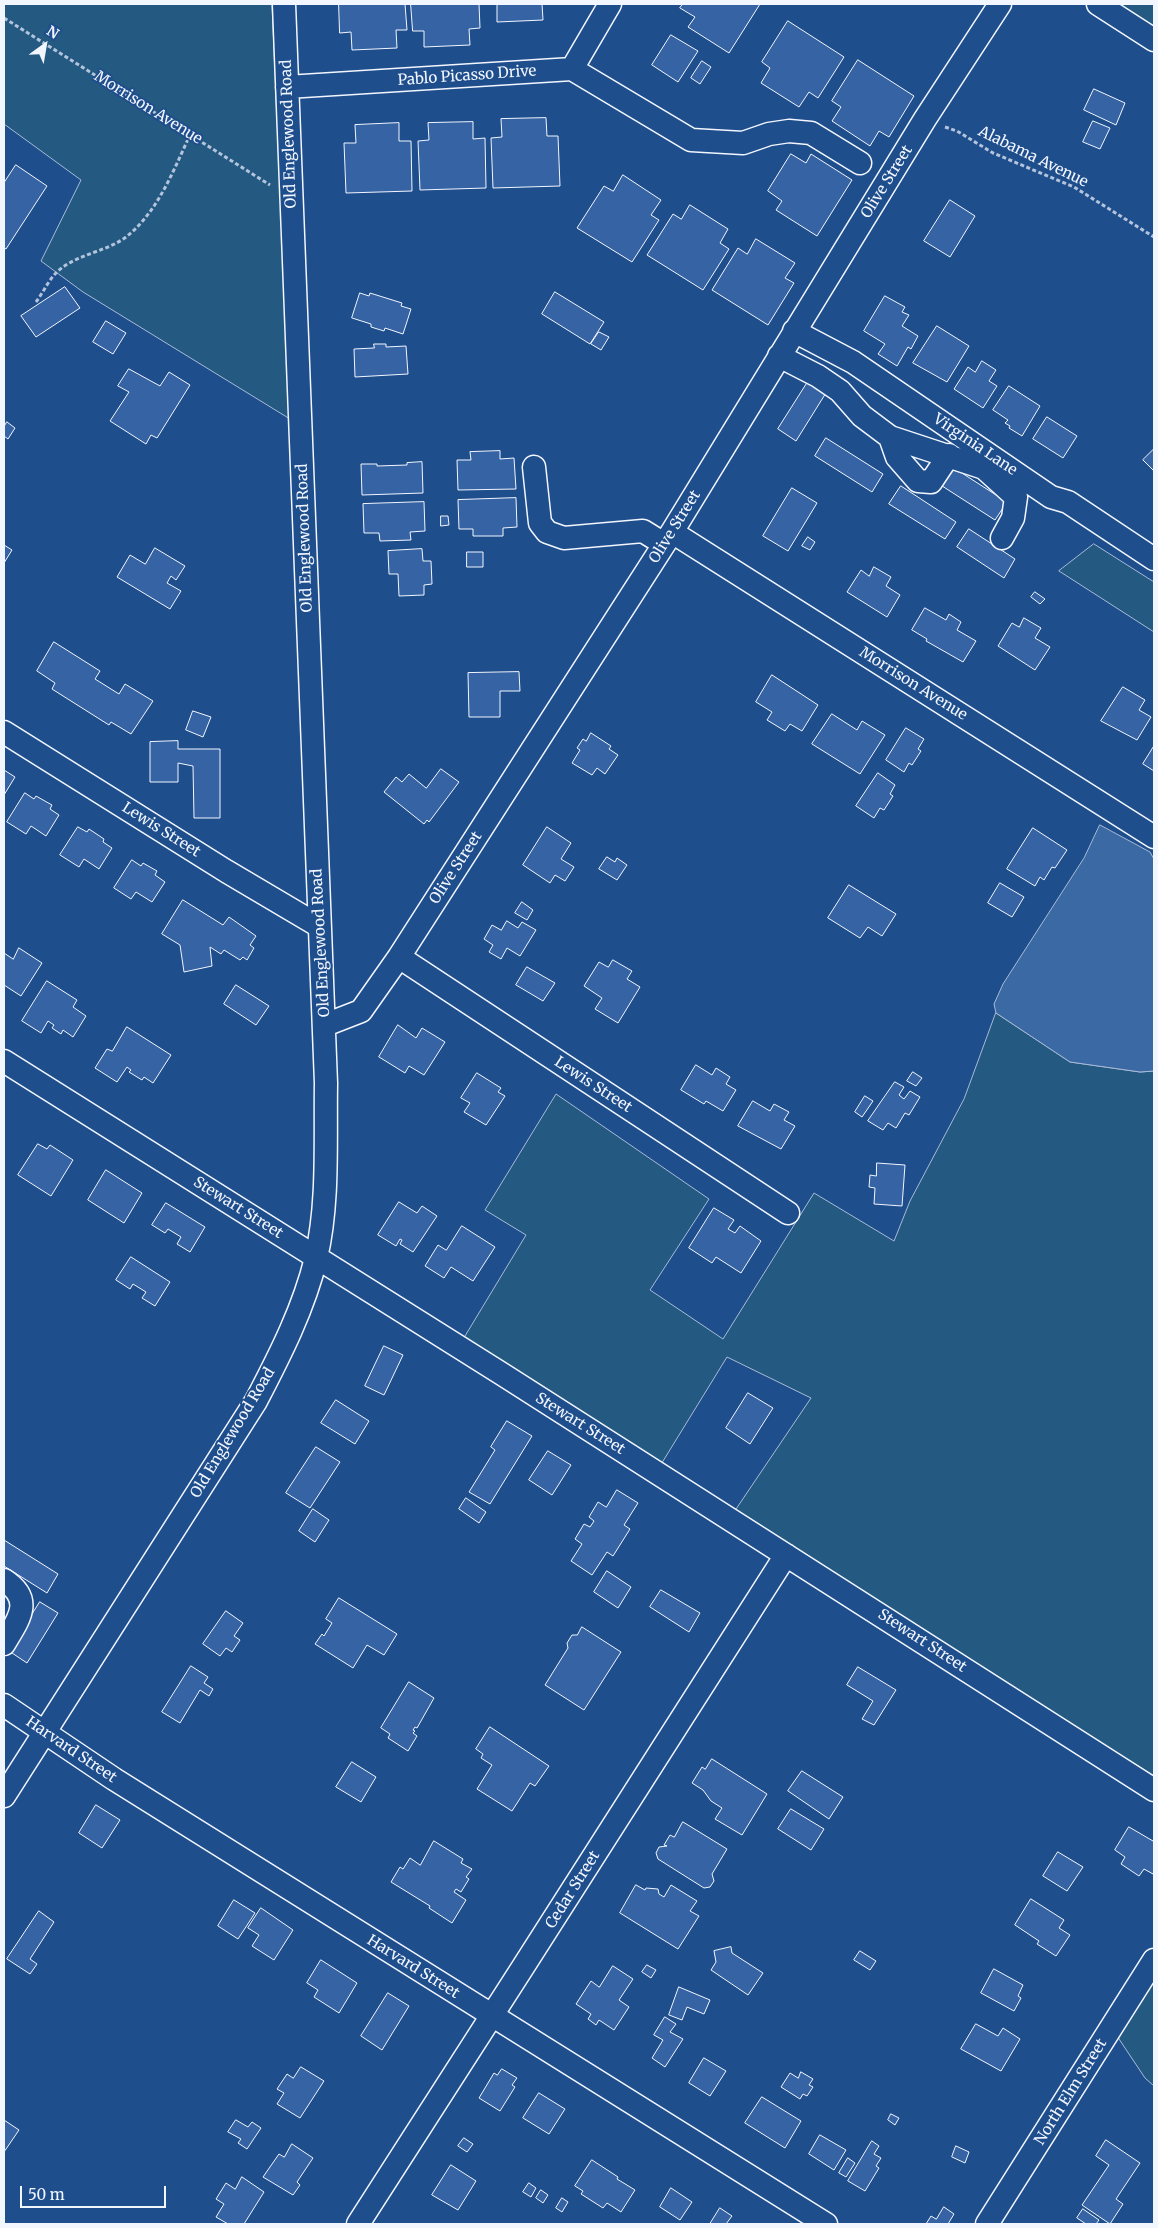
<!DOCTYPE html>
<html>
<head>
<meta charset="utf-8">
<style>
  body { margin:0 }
  #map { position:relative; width:1158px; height:2228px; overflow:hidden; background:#1f4e8c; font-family:Merriweather,serif }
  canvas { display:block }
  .frame { position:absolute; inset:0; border:5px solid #f2f6ff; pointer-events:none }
  .north { position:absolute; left:20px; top:20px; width:50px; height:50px; -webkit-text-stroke:4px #1f4e8c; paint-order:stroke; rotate:32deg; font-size:14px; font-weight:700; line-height:20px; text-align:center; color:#f2f6ff }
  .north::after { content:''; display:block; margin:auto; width:18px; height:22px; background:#f2f6ff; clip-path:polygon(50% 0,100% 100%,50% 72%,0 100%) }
  .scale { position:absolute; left:20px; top:2186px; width:146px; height:22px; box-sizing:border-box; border:2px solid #f2f6ff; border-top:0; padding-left:6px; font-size:15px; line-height:18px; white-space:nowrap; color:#f2f6ff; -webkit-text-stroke:4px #1f4e8c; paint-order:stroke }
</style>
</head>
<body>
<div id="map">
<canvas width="1158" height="2228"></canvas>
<div class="frame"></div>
<div class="north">N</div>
<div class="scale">50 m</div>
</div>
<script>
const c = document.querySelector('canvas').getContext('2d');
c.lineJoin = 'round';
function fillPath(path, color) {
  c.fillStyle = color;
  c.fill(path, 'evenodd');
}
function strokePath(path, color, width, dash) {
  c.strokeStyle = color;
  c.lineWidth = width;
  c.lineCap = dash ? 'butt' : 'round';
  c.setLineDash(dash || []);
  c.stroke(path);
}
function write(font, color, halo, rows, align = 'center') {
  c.font = font + ' Merriweather,serif';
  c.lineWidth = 4;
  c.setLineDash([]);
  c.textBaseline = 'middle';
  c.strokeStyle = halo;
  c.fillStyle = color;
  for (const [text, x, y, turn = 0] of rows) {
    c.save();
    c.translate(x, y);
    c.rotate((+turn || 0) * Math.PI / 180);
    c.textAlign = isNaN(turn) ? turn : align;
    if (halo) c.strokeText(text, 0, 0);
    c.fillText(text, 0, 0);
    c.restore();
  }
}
const green = new Path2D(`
  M4 4H272L290 419 83 292 41 261 81 180 4 124Z
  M1097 4H1154V39Z
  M1094 544 1154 582V632L1059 571Z
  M996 1013 1070 1062 1140 1072 1154 1071V1776L734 1512 811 1398 727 1357 660 1466 462 1341 526 1235 485 1210 556 1094 709 1199 650 1290 723 1339 814 1193 894 1241 910 1201 964 1099Z
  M1154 1962V2086L1145 2078 1117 2036Z`);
fillPath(green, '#245a82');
strokePath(green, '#a8bbd7', 1);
const water = new Path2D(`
  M1100 825 1150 852 1154 859V1071L1140 1072 1070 1062 996 1013 994 1004 1003 984 1084 858Z`);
fillPath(water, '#3b69a3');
strokePath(water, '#a8bbd7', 1);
const building = new Path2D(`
  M339 4H405L407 30H396L397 48 352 50 351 32 340 33Z
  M411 4H479L480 28 469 29 470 45 424 47V31H413Z
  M486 4H542L543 20 497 22V4Z
  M683 4H760L729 53 688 27 695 17 680 8Z
  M788 21 844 57 818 98 809 92 799 107 761 83 770 68 762 62Z
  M671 35 698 51 678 82 652 65Z
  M858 60 914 96 889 137 879 131 870 146 832 121 841 107 832 101Z
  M702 61 711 67 700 84 691 78Z
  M1094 89 1125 103 1116 125 1084 110Z
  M546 118 547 136H558L560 186 493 188 491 138 502 137 501 119Z
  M1093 121 1110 128 1100 149 1083 142Z
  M473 122V139L485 138 486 188 420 190 418 141 429 140 428 123Z
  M399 123V141H411L412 191 346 193 344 143H356L355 125Z
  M791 154 806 163 811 154 852 180 817 236 776 210 782 201 768 191Z
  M16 165 47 186 6 249 4 248V183Z
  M623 175 661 200 651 215 659 220 632 262 577 228 604 186 613 191Z
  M950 200 975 216 950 257 924 241Z
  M690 205 728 229 720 243 729 249 703 290 647 255 673 214 681 219Z
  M756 239 795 263 785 278 794 283 768 325 712 290 738 248 747 254Z
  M65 287 80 308 36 337 21 316Z
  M555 292 604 322 590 344 542 314Z
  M360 293 369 296 370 293 402 303 401 306 411 309 403 334 385 328 384 331 371 327V324L352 318Z
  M885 296 905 307 902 312 909 315 902 326 918 336 911 349 908 347 897 366 878 354 885 344 864 331Z
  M106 321 126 333 113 354 93 342Z
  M937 326 969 346 947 382 913 363Z
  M599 332 609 337 601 350 591 344Z
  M374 344H386V347L406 346 408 374 355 377 354 349 374 348Z
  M982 361 996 370 989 381 997 386 983 408 954 389 968 367 975 372Z
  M129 369 160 386 169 372 190 385 157 438 151 435 146 444 110 421 129 392 118 386Z
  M811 377 829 388 796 441 778 429Z
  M1009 386 1040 406 1022 436 1009 428 1010 426 1005 423 1008 420 993 410Z
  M1047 417 1077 436 1063 458 1033 439Z
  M7 422 15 428 8 439 4 436V427Z
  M826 438 883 474 872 492 815 456Z
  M1154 449V471L1143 460Z
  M500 451V459L514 458 516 489 458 490 457 460H471L470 452Z
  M422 462 423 493 362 495 361 464H377V466L407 465V463Z
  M951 466 1007 502 995 520 939 484Z
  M901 486 956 522 945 539 889 504Z
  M792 488 817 503 788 551 763 536Z
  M516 498 517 527 503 528V536H473V529H459L458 500Z
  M424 502 425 531 410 532 411 540 380 541 379 533H364L363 504Z
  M441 516H448L449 525 441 526Z
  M969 529 1015 559 1004 578 957 547Z
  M808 537 815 542 810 550 802 546Z
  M4 545 12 550 4 563Z
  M155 548 185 566 176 580 171 576 167 583 181 591 170 609 117 577 130 555 145 564Z
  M422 549 423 561H431L432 584 424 585V595L399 596 398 574H389L388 551Z
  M467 552H483V567H467Z
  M874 567 891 577 886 586 900 595 887 617 847 592 861 570 869 576Z
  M1035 592 1045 599 1040 604 1031 597Z
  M925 608 946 620 949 614 961 622 957 630 976 641 963 662 926 641 927 639 912 630Z
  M1024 618 1041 628 1035 638 1050 647 1035 670 998 646 1012 623 1019 627Z
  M54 642 100 671 95 679 119 694 125 684 153 701 131 734 111 722 109 725 52 689 55 683 37 671Z
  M519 672 520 691H500V717H469L468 673Z
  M772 675 818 705 802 731 790 724 785 731 767 720 772 712 756 702Z
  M1123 687 1145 700 1139 710 1151 717 1137 740 1101 721Z
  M193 711 211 717 203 737 186 730Z
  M832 714 857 730 862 721 885 735 860 774 812 744Z
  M906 728 924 739 918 749 921 751 912 765 909 763 904 772 886 760Z
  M591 733 611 746 609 749 618 755 605 774 597 768 592 775 572 763 580 750 577 748 583 739 586 741Z
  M178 741V749H220V818H194L193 766 178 763V782H150V742Z
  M1154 746V771L1143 764Z
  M441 769 459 782 429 822 427 820 424 824 384 792 396 777 402 782 409 774 426 788Z
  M4 770 15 777 4 795Z
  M878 773 895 785 890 794 893 796 884 810 880 808 874 818 856 806Z
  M25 793 34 799 36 796 52 805 50 809 59 815 46 836 31 826 26 834 7 822Z
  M78 827 87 832 89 829 104 839 103 842 112 848 99 869 84 859 79 867 60 855Z
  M547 827 571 843 561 859 574 867 565 881 555 875 550 883 523 865Z
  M1033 828 1067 850 1055 868 1052 867 1044 880 1040 877 1035 886 1007 869Z
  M607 857 615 862 617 858 627 865 617 880 599 869Z
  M132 860 141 866 143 863 157 871 155 875 165 882 152 902 136 892 131 899 114 888Z
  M1000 883 1024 897 1012 917 988 903Z
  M849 885 896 914 882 936 868 927 860 938 828 918Z
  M183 900 223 925 229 917 256 936 250 945 254 948 247 960 243 957 240 960 224 950 221 954 210 947 212 966 184 972 180 945 162 934Z
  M522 902 533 910 527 920 515 913Z
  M507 921 518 928 522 922 536 930 520 956 507 948 501 959 489 952 493 945 484 939 492 925 501 930Z
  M19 948 42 963 21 996 4 985V953L13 959Z
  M613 960 632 971 627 979 640 987 618 1023 595 1009 602 998 584 986 599 962 608 967Z
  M527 967 555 983 543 1001 516 985Z
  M47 981 77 1000 73 1007 86 1016 73 1037 63 1030 61 1034 52 1028 54 1025 48 1021 41 1033 22 1021Z
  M236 985 269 1006 256 1025 224 1004Z
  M398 1025 416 1038 422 1028 445 1042 424 1075 409 1066 405 1073 379 1057Z
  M127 1027 171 1055 153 1083 144 1077 142 1080 129 1072 131 1070 127 1067 117 1082 95 1068 107 1049 112 1051Z
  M696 1065 712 1075 716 1068 730 1077 726 1084 736 1090 723 1111 706 1101 704 1104 681 1090Z
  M913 1072 922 1078 916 1086 907 1081Z
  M477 1073 501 1088 498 1092 505 1096 486 1125 464 1112 470 1103 461 1098Z
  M895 1082 904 1087 899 1095 904 1099 910 1091 920 1097 909 1115 905 1113 896 1128 888 1123 883 1130 868 1121Z
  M865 1096 873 1101 862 1117 855 1112Z
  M753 1101 770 1111 774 1104 789 1112 784 1120 795 1126 781 1149 738 1126Z
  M38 1144 47 1149 50 1145 73 1160 51 1196 18 1175Z
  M877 1163 905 1165 902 1206 874 1204 875 1188 869 1187 870 1175 876 1176Z
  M106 1170 142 1193 124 1223 88 1200Z
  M399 1202 417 1213 422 1206 437 1216 413 1252 400 1244 402 1240 400 1239 396 1246 378 1235Z
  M166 1203 205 1227 190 1252 177 1244 181 1237 168 1229 165 1233 152 1225Z
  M714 1208 734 1220 728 1229 735 1233 740 1226 761 1241 741 1273 716 1257 712 1263 689 1248Z
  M462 1226 495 1247 473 1281 451 1267 444 1278 425 1266 438 1245 446 1250Z
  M131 1257 170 1282 155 1306 142 1298 146 1292 133 1284 130 1289 116 1280Z
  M384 1346 403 1355 384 1395 365 1386Z
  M748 1393 773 1408 750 1444 726 1428Z
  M336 1400 369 1421 355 1444 321 1423Z
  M507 1421 532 1436 490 1504 469 1492 495 1450 491 1447Z
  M316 1447 340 1462 310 1508 286 1493Z
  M548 1451 571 1465 552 1495 529 1480Z
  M617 1490 638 1503 624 1525 630 1529 613 1556 607 1552 592 1575 571 1561 582 1544 575 1539 584 1524 590 1527 594 1521 589 1517 598 1502 606 1507Z
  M466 1498 486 1512 479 1523 459 1509Z
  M313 1509 329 1520 315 1542 299 1531Z
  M4 1540 58 1574 47 1593 4 1566Z
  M607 1571 631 1587 618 1608 594 1592Z
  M661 1590 700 1613 689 1632 650 1607Z
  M339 1598 397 1634 384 1655 367 1645 353 1668 315 1644 322 1634 324 1636 332 1623 326 1619Z
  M40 1602 58 1613 27 1663 9 1651Z
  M226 1611 243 1623 234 1636 240 1640 232 1652 226 1648 220 1656 203 1644Z
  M582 1627 621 1652 584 1710 545 1685 568 1648 567 1643 572 1635H577Z
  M191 1666 208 1677 204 1683 213 1689 209 1696 200 1690 180 1723 162 1712Z
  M858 1667 896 1690 874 1725 862 1719 873 1701 847 1685Z
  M409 1682 434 1698 417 1728 415 1727 413 1730 415 1731 413 1733 417 1736 408 1751 388 1738 390 1734 381 1728Z
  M490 1727 549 1766 535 1786 530 1783 512 1811 477 1789 492 1765 481 1758 483 1754 476 1749Z
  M712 1759 767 1794 742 1835 715 1819 722 1808 711 1801 703 1790 692 1783 702 1767 705 1769Z
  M352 1762 376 1777 361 1802 336 1787Z
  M802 1771 843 1797 829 1819 788 1791Z
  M96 1805 120 1820 102 1848 79 1833Z
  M791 1809 824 1829 811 1850 778 1829Z
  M683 1822 727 1849 712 1874 714 1881 710 1887 704 1888 658 1859 656 1853 659 1847 667 1846 664 1845 670 1835 674 1837Z
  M1129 1827 1153 1841 1154 1839V1871L1153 1874 1144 1869 1139 1876 1121 1864 1125 1857 1115 1850Z
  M434 1841 463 1859 461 1863 472 1869 466 1877 469 1879 461 1892 456 1889 454 1892 466 1900 452 1923 429 1908 430 1906 391 1882 400 1867 403 1869 410 1858 420 1865Z
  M1058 1852 1083 1867 1067 1891 1043 1876Z
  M636 1885 645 1890 646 1888 658 1889 659 1894 664 1897 671 1885 697 1901 690 1911 699 1916 678 1949 620 1913Z
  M1031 1899 1064 1920 1059 1928 1070 1935 1056 1956 1037 1944 1039 1941 1015 1925Z
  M234 1900 255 1913 238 1939 218 1926Z
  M261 1908 293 1930 274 1960 252 1946 259 1935 248 1928Z
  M39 1911 54 1922 30 1959 37 1964 30 1974 7 1959Z
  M731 1947 732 1953 763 1973 748 1995 711 1970 716 1962 714 1951Z
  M860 1951 876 1961 870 1970 854 1960Z
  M321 1960 357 1983 339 2013 314 1997 318 1990 307 1983Z
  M647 1965 656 1970 651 1978 642 1972Z
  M613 1966 633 1979 619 2000 629 2007 614 2030 599 2020 596 2025 588 2019 591 2014 576 2004 591 1981 599 1987Z
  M994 1969 1023 1985 1018 1996 1021 1998 1014 2011 981 1993Z
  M679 1987 710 2000 704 2014 687 2007 682 2020 669 2015Z
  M388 1993 409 2006 382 2050 361 2036Z
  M665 2017 676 2024 670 2032 683 2039 665 2067 652 2058 663 2040 654 2035Z
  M976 2024 998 2036 1003 2028 1020 2039 1001 2071 961 2049Z
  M704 2058 726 2071 710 2096 689 2083Z
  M301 2067 324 2081 300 2118 277 2104 284 2093 277 2089 287 2074 293 2078Z
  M502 2069 517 2078 512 2085 515 2087 500 2111 479 2098 494 2073 497 2075Z
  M801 2072 813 2079 809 2085 813 2087 807 2096 803 2094 800 2099 781 2087 790 2073 798 2078Z
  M539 2093 565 2109 549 2134 523 2118Z
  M762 2097 801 2121 785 2148 745 2123Z
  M891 2114 899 2118 895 2125 888 2120Z
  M4 2120 19 2130 4 2152Z
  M236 2120 248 2127 252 2122 261 2128 247 2149 238 2143 241 2139 228 2132Z
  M820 2135 846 2150 834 2170 809 2154Z
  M464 2138 473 2144 467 2152 458 2146Z
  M1106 2140 1140 2163 1116 2199 1123 2204 1110 2224 1082 2205 1109 2165 1096 2156Z
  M872 2141 879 2146 874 2154 881 2158 876 2166 879 2168 865 2191 848 2181Z
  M292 2144 313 2158 297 2182 300 2185 293 2195 263 2177 279 2154 284 2157Z
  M956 2146 969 2152 965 2163 952 2157Z
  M848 2158 855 2163 846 2177 839 2173Z
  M592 2160 618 2177 617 2179 635 2190 621 2212 607 2203 603 2208 581 2194 583 2191 575 2186Z
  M451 2165 476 2181 458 2210 432 2195Z
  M242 2177 264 2192 244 2224H228L216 2217 224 2204 216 2199 226 2183 235 2189Z
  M529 2183 536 2188 531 2197 523 2192Z
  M671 2188 692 2202 680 2220 660 2207Z
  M541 2190 548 2195 543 2203 536 2198Z
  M562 2198 568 2202 562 2212 556 2208Z
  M944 2207 954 2214 948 2224H926L931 2216 936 2219Z
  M720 2208 732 2216 726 2224H710Z
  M1083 2209 1099 2220 1096 2224H1086L1077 2218Z`);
fillPath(building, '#3563a3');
strokePath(building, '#f2f6ff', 1);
const minor = new Path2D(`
  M1098 4 1154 40
  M572 69 691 140 743 143 769 134 789 131 811 133 860 163
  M287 87 572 69 610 4
  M794 331 853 362 1051 497 1068 502 1154 559
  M779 356 818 376 840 391 862 416 890 437 984 468 1016 497 1013 518 1002 538
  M890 437 897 457 918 481 931 482 949 455
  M534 467 540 523 547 532 564 538 643 531 664 544
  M672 532 1154 837
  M4 732 226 871 319 926
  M399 957 788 1213
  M325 1025 361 1011 399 957 672 532 925 119 1000 4
  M4 1061 502 1374 1154 1790
  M4 1580C35 1600 18 1620 4 1644
  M4 1705 114 1779 826 2224
  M4 1796 256 1401C280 1355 304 1308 316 1258 329 1202 325 1141 326 1083L284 4
  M358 2224C502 2002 643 1777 786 1555
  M987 2224 1154 1960`);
strokePath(minor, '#f2f6ff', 25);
strokePath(new Path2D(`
  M4 18 270 185
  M945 127 957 131 993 153 1074 187 1154 237
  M36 302C43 293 49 279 58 271 77 254 106 252 126 237 158 212 173 171 190 135`), '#b3c4dc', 3, [4, 2.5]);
strokePath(minor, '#1f4e8c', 22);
write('15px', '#f2f6ff', '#1f4e8c', [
  ["Pablo Picasso Drive",467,76,-4],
  ["Morrison Avenue",148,108,32],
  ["Old Englewood Road",289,134,-92],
  ["Alabama Avenue",1033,157,26],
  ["Olive Street",887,182,-58],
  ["Virginia Lane",975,445,34],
  ["Olive Street",675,527,-58],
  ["Old Englewood Road",305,538,-92],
  ["Morrison Avenue",913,684,32],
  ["Lewis Street",161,830,32],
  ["Olive Street",456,868,-57],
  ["Old Englewood Road",321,943,-93],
  ["Lewis Street",593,1085,33],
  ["Stewart Street",238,1208,32],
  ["Stewart Street",580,1424,32],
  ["Old Englewood Road",233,1433,-59],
  ["Stewart Street",922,1641,33],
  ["Harvard Street",71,1750,34],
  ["Cedar Street",573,1890,-58],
  ["Harvard Street",413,1967,32],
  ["North Elm Street",1071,2092,-58]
]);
</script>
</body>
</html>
